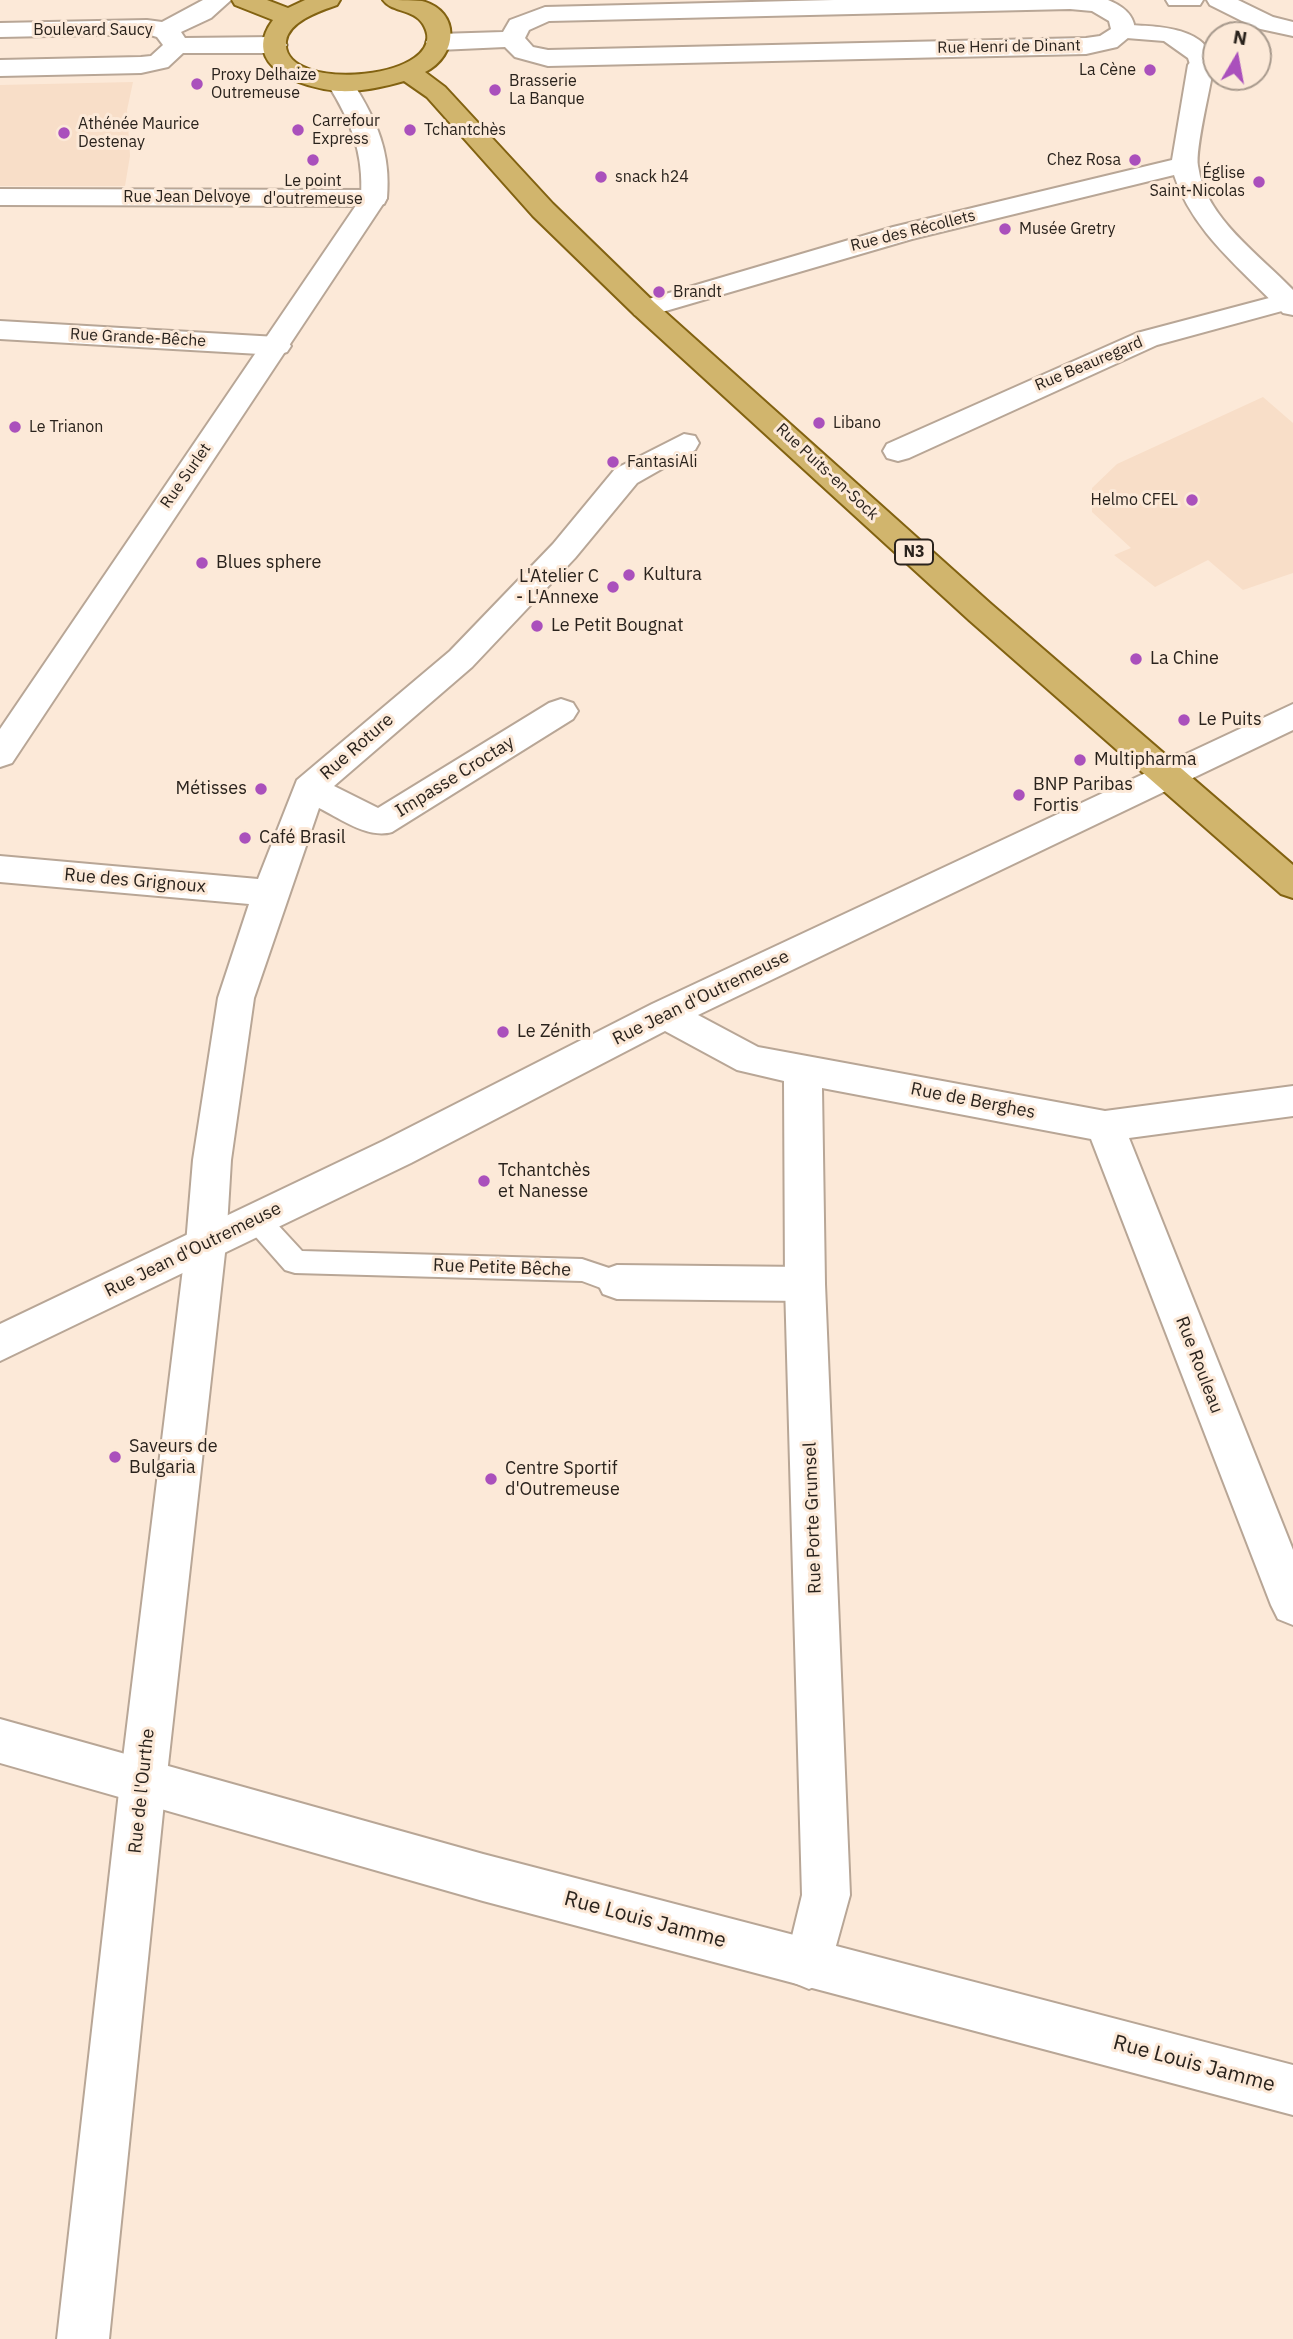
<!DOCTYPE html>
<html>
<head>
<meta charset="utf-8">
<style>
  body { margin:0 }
  #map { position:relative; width:1293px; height:2339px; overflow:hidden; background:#fce9d8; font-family:"IBM Plex Sans",sans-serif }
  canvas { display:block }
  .north { position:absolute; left:1202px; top:21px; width:70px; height:70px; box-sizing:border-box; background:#fce9d8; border:2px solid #a89a8d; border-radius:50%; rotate:10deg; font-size:19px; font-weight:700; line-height:28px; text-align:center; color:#2a231d }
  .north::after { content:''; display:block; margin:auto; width:24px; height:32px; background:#aa50bc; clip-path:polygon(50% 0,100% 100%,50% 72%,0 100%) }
</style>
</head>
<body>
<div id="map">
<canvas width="1293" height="2339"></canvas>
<div class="north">N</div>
</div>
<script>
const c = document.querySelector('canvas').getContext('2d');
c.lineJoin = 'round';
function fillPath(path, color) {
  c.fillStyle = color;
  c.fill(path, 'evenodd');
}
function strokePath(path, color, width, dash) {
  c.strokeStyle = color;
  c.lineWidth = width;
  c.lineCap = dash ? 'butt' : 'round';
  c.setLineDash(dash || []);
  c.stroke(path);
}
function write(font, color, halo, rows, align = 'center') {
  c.font = font + ' "IBM Plex Sans",sans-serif';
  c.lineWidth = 6;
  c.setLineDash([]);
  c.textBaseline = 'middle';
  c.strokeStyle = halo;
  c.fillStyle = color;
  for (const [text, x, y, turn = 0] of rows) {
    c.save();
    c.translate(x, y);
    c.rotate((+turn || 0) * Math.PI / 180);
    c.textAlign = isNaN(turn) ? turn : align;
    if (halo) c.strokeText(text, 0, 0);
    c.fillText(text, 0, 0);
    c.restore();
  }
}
fillPath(new Path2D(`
  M133 82 127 110 130 156 125 186H0V85Z
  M1263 397 1293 423V573L1243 590 1208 560 1155 587 1114 555 1131 548 1092 512V488L1117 464Z`), '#f8dec8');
const service = new Path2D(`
  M257 1209 266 1212 302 1251 582 1259 627 1274 631 1282 627 1290 617 1294 582 1281 295 1273 285 1270 248 1228 244 1220 248 1212Z`);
const pedestrian = new Path2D(`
  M1123 25C1152 26 1209 25 1214 65L1210 70H1192L1188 58 1164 41 1114 37 1111 32 1114 27Z
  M1288 293 1293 294V308L1157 345 909 458 898 461 887 458 883 451 887 444 1137 333Z
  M684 434 695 436 699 443 695 450 637 483 575 558 472 667 334 786 378 808 549 703 561 699 573 703 578 711 573 719 392 832C368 839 341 819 319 808L254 998 231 1160 226 1244 166 1783 159 1799 143 1805 127 1799 120 1783 186 1244 193 1160 218 998 249 904 0 882V856L258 879 297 780 450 651 553 544 615 469Z
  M617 1265 805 1267 819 1272 825 1284 819 1296 805 1301 617 1299 603 1294 597 1282 603 1270Z`);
const minor = new Path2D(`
  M203 0H231L211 18 181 32 185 38 274 37 283 40 287 45 283 50 274 53H183L168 67 141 73 0 76V60L141 57 151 56 163 45 157 37 147 34 0 37V23L147 20 162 22Z
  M834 0H1108C1123 6 1135 15 1135 32L1117 47 1086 54 548 66 515 57 505 47 439 50 430 47 426 42 430 37 439 34 503 32 510 20 545 7ZM1070 9 1092 11 1109 21 1111 29 1100 36 1086 38 548 50 533 47 525 38 529 30 549 21Z
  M1166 0H1203L1200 5H1169Z
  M1207 0H1238L1273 17 1293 22V36L1256 28 1210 5Z
  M1216 51V68L1213 69C1210 90 1195 149 1198 166 1205 218 1260 255 1293 290V315L1283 313C1244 271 1192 232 1174 175L912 239 645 317 635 315 631 309 635 303 893 227 1172 160 1188 65 1192 60Z
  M0 189 374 190 384 192 387 198 384 204 374 206 0 205Z
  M0 321 277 337 287 340 291 346 287 352 277 355 0 339Z
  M1293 704V730L698 1015 758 1047 1105 1111 1293 1086V1116L1129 1138 1293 1550V1625L1278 1619 1271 1605 1091 1139 822 1088 825 1284 850 1895 826 1982 809 1989 792 1982 785 1965 802 1895 785 1284 784 1081 737 1070 665 1031 411 1163 0 1361V1324L383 1141 652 1004Z
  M143 1761 159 1767 166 1783 109 2339H57L120 1783 127 1767Z`);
const tertiary = new Path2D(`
  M340 75 349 78 353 83C377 121 391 153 387 198L12 763 0 767V729L361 198C364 153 351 121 327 83L331 78Z
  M0 1719 483 1854 1293 2065V2115L483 1901 0 1763Z`);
const primary = new Path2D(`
  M232 0H267L288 8 305 0H340L337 5C320 11 289 21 286 41 279 96 457 79 423 24 414 9 391 12 383 0 395 0 411 0 422 1 461 11 458 56 425 72L445 87 553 204 655 303 991 604 1293 865V898L1281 894 969 620 635 315 533 216 427 97 404 81C383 87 361 92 339 91 301 88 239 66 273 20L235 5Z`);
strokePath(service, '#b8a696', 4);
strokePath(pedestrian, '#b8a696', 4);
strokePath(minor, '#b8a696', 4);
strokePath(tertiary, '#b8a696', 4);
strokePath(primary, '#826211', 4);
fillPath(service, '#fff');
fillPath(pedestrian, '#fff');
fillPath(minor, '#fff');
fillPath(tertiary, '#fff');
fillPath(primary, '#d1b56d');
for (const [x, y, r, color] of [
  [1150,70,7,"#aa50bc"],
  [197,84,7,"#aa50bc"],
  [495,90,7,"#aa50bc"],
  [298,130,7,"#aa50bc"],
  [410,130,7,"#aa50bc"],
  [64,133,7,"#aa50bc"],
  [313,160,7,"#aa50bc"],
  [1135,160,7,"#aa50bc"],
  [601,177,7,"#aa50bc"],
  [1259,182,7,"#aa50bc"],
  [1005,229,7,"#aa50bc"],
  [659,292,7,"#aa50bc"],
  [819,423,7,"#aa50bc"],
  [15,427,7,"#aa50bc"],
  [613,462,7,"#aa50bc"],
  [1192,500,7,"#aa50bc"],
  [202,563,7,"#aa50bc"],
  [629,575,7,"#aa50bc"],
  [613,587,7,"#aa50bc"],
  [537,626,7,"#aa50bc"],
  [1136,659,7,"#aa50bc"],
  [1184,720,7,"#aa50bc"],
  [1080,760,7,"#aa50bc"],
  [261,789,7,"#aa50bc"],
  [1019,795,7,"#aa50bc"],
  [245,838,7,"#aa50bc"],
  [503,1032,7,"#aa50bc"],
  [484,1181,7,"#aa50bc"],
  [115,1457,7,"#aa50bc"],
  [491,1479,7,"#aa50bc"]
]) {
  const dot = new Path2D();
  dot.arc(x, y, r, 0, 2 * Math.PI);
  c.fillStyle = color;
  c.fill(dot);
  strokePath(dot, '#fce9d8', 2.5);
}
write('16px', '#2a231d', '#fce9d8', [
  ["Boulevard Saucy",93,30],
  ["Rue Henri de Dinant",1009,47,-1],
  ["Rue Jean Delvoye",187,197],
  ["Rue des Récollets",913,231,-14],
  ["Rue Grande-Bêche",138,338,3],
  ["Rue Beauregard",1089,364,-23],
  ["Rue Puits-en-Sock",827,472,43],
  ["Rue Surlet",186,476,-55]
]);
write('16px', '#2a231d', '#fce9d8', [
  ["La Cène",1136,70,"right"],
  ["Proxy Delhaize",211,75],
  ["Outremeuse",211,93],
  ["Brasserie",509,81],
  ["La Banque",509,99],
  ["Carrefour",312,121],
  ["Express",312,139],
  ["Athénée Maurice",78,124],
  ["Destenay",78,142],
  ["Tchantchès",424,130],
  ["Chez Rosa",1121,160,"right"],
  ["Église",1245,173,"right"],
  ["Saint-Nicolas",1245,191,"right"],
  ["snack h24",615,177],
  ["Le point",313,181,"center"],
  ["d'outremeuse",313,199,"center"],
  ["Musée Gretry",1019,229],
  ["Brandt",673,292],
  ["Libano",833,423],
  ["Le Trianon",29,427],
  ["FantasiAli",627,462],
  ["Helmo CFEL",1178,500,"right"]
], 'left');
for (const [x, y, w] of [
  [914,552,38]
]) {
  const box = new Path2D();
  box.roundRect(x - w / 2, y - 12.5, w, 25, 5);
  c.fillStyle = '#fce9d8';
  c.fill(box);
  strokePath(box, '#2a231d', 2);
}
write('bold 16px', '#2a231d', null, [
  ["N3",914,552]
]);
write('18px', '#2a231d', '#fce9d8', [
  ["Blues sphere",216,563],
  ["Kultura",643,575],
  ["L'Atelier C",599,577,"right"],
  ["- L'Annexe",599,598,"right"],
  ["Le Petit Bougnat",551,626],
  ["La Chine",1150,659],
  ["Le Puits",1198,720],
  ["Multipharma",1094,760],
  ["BNP Paribas",1033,785],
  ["Fortis",1033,806],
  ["Métisses",247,789,"right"],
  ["Café Brasil",259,838],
  ["Le Zénith",517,1032],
  ["Tchantchès",498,1171],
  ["et Nanesse",498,1192],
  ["Saveurs de",129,1447],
  ["Bulgaria",129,1468],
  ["Centre Sportif",505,1469],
  ["d'Outremeuse",505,1490]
], 'left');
write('18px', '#2a231d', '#fce9d8', [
  ["Rue Roture",357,747,-41],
  ["Impasse Croctay",455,777,-32],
  ["Rue des Grignoux",135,881,5],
  ["Rue Jean d'Outremeuse",701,998,-26],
  ["Rue de Berghes",973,1101,11],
  ["Rue Jean d'Outremeuse",193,1250,-26],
  ["Rue Petite Bêche",502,1268,2],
  ["Rue Rouleau",1199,1365,69],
  ["Rue Porte Grumsel",813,1518,-92],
  ["Rue de l'Ourthe",142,1791,-84]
]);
write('21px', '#2a231d', '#fce9d8', [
  ["Rue Louis Jamme",645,1920,15],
  ["Rue Louis Jamme",1194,2064,15]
]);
</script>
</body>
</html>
